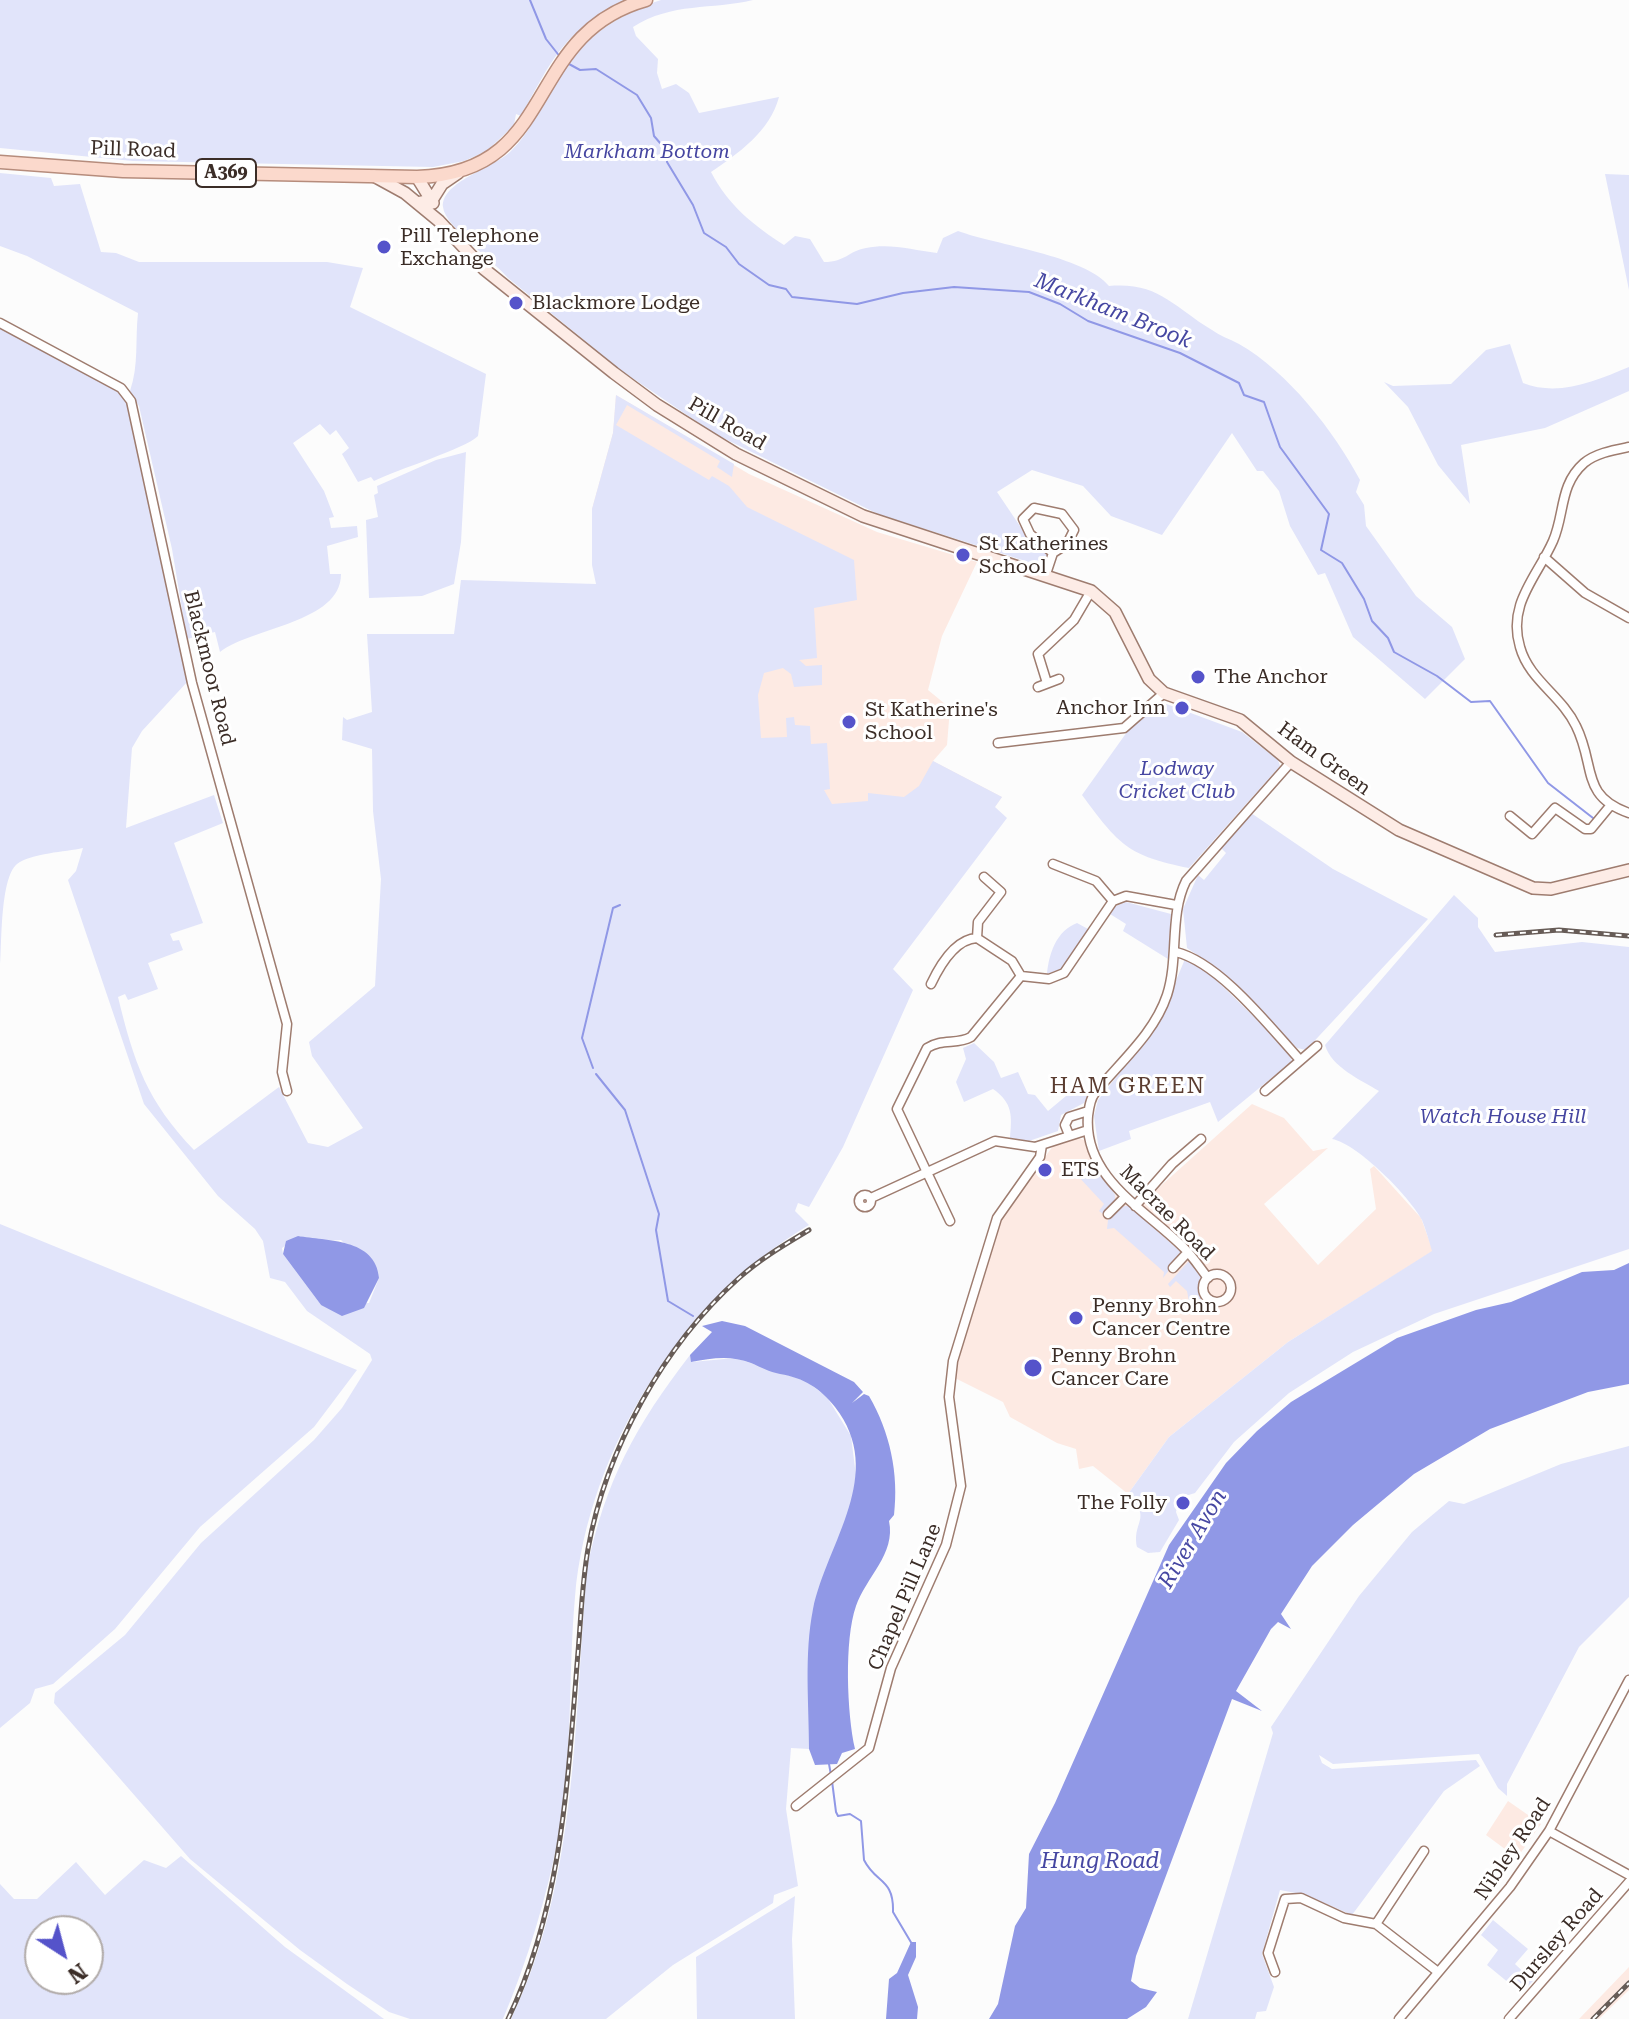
<!DOCTYPE html>
<html>
<head>
<meta charset="utf-8">
<style>
  body { margin:0 }
  #map { position:relative; width:1629px; height:2019px; overflow:hidden; background:#fcfcfc; font-family:"Roboto Serif",serif }
  canvas { display:block }
  .north { position:absolute; left:24px; top:1915px; width:80px; height:80px; box-sizing:border-box; background:#fff; border:2px solid #b1aba9; border-radius:50%; rotate:144deg; font-size:22px; font-weight:700; line-height:32px; text-align:center; color:#3b2d27 }
  .north::after { content:''; display:block; margin:auto; width:28px; height:36px; background:#5553ca; clip-path:polygon(50% 0,100% 100%,50% 72%,0 100%) }
</style>
</head>
<body>
<div id="map">
<canvas width="1629" height="2019"></canvas>
<div class="north">N</div>
</div>
<script>
const c = document.querySelector('canvas').getContext('2d');
c.lineJoin = 'round';
function fillPath(path, color) {
  c.fillStyle = color;
  c.fill(path, 'evenodd');
}
function strokePath(path, color, width, dash) {
  c.strokeStyle = color;
  c.lineWidth = width;
  c.lineCap = dash ? 'butt' : 'round';
  c.setLineDash(dash || []);
  c.stroke(path);
}
function write(font, color, halo, rows, align = 'center') {
  c.font = font + ' "Roboto Serif",serif';
  c.lineWidth = 6;
  c.setLineDash([]);
  c.textBaseline = 'middle';
  c.strokeStyle = halo;
  c.fillStyle = color;
  for (const [text, x, y, turn = 0] of rows) {
    c.save();
    c.translate(x, y);
    c.rotate((+turn || 0) * Math.PI / 180);
    c.textAlign = isNaN(turn) ? turn : align;
    if (halo) c.strokeText(text, 0, 0);
    c.fillText(text, 0, 0);
    c.restore();
  }
}
fillPath(new Path2D(`
  M616 395 749 474 877 532 977 562 942 636 928 690 950 708 947 745 933 761 1002 797 874 975 793 1018 749 659 592 509 613 433Z
  M1252 1104 1284 1118 1313 1151 1328 1148 1264 1204 1318 1265 1376 1209 1370 1169 1374 1166 1421 1218 1433 1251 1288 1342 1169 1437 1128 1494 1093 1466 1079 1469 1076 1449 1057 1443 1010 1417 1003 1402 953 1377 964 1333 1001 1217 1053 1146 1077 1138 1085 1140 1099 1175 1115 1195 1135 1209Z
  M1508 1801 1541 1824 1517 1858 1486 1835Z
  M1629 1967V1990L1599 2019H1579Z`), '#fdeae3');
fillPath(new Path2D(`
  M0 0H626C563 32 553 58 521 116L516 114 514 125 487 151 464 161 433 167 133 161 0 148Z
  M661 0H753C712 10 672 2 633 27L636 36 658 59 657 73 662 89 676 84 689 93 699 113 779 97C770 131 739 153 711 172 728 205 753 225 784 245L795 236 810 239 824 262C846 262 848 251 866 248 890 243 913 250 937 253L943 238 958 231C996 245 1085 256 1109 286 1159 282 1172 306 1212 330 1220 336 1230 339 1239 344 1288 372 1334 431 1360 480L1356 492 1364 505 1366 526 1416 596 1452 627 1465 659 1425 699 1353 637 1325 573 1318 575 1290 526 1279 491 1263 471H1257L1232 433 1162 535 1111 516 1083 486 1032 470 997 492 1028 538 1050 556 1041 566 878 514 715 434 622 371 508 278C493 260 445 227 443 207 441 182 493 168 510 152 533 130 543 101 559 75 582 38 621 13 661 0Z
  M0 173 51 178 54 186 80 184 101 252 116 253 139 262H327L363 268 350 307 486 374 478 436C465 449 398 469 374 481L371 477 358 482 342 454 349 448 336 430 330 435 320 424 293 443 324 491 334 517 329 518 331 528 357 526 358 537 327 546 330 574H341C341 623 252 627 220 652L215 632 187 639 172 549 139 406 130 391C139 365 135 340 138 313L27 256 0 246Z
  M1605 174 1629 175V290Z
  M0 328 121 393 132 412 188 681 142 731 132 748 126 828 214 795 223 823 174 843 203 923 170 934 173 941 179 940 183 950 148 963 158 989 128 1000 125 994 118 997C134 1063 147 1101 194 1150L279 1087 308 1143 328 1147 363 1128 312 1056 309 1042 375 986 381 879 373 811 372 749 342 740 343 717 347 720 372 712 367 634H454L461 580 596 584 592 565V509L613 433 616 395 734 464 732 477 717 467 720 461 627 405 616 425 709 480 712 476 729 486 747 507 854 560 857 600 814 608 817 658 799 660 806 666 822 665V685L794 687 791 674 783 668 764 673 758 695 761 738 787 737 786 718 794 717 795 725 810 726 811 744 827 743 830 789 824 790 832 804 868 801V793L904 797 919 786 933 761 1002 797 995 807 1007 818 893 969 913 990 843 1147 809 1207 798 1203 795 1211 809 1225C682 1300 588 1449 575 1597 568 1675 573 1756 559 1833 547 1897 528 1959 503 2019H410L389 2012 347 1984 300 1950 190 1859 54 1703 55 1693 125 1635 201 1543 314 1440 342 1408 372 1360 370 1354 307 1311 285 1282 270 1278 263 1241 255 1229 218 1196 144 1104 68 880 76 871 83 848C65 852 32 853 17 864 0 878 2 944 0 967ZM298 1236 319 1241 341 1240 379 1278 369 1303 321 1305 283 1254 282 1248Z
  M1510 344 1523 383C1559 397 1595 381 1629 367V391L1545 428 1461 445 1470 504 1438 465 1408 407 1384 382 1393 386 1451 384 1486 350Z
  M466 452 461 542 454 584 422 596 369 598 366 520 378 517 374 495 378 493 377 486 436 460Z
  M1161 702 1242 732 1278 760 1280 766 1189 868C1128 856 1119 845 1082 795L1127 732Z
  M1251 813 1333 869 1428 919 1306 1050 1297 1048 1218 969 1187 948 1183 909 1198 875 1204 880 1226 853 1220 847Z
  M1454 895 1478 918V927L1495 952 1582 942 1629 947V1249L1434 1314 1353 1352 1289 1393 1234 1442 1195 1493 1179 1498 1176 1512 1179 1520 1160 1552 1148 1553 1137 1547C1132 1520 1153 1520 1128 1494L1169 1437 1288 1342 1432 1251C1429 1241 1426 1230 1422 1220 1410 1197 1358 1144 1332 1139L1379 1091C1361 1080 1331 1067 1325 1045Z
  M1126 902 1171 914 1168 959 1123 931 1126 924 1110 914 1116 906Z
  M1077 923 1088 929 1063 968 1047 974C1049 954 1056 931 1077 923Z
  M1185 959 1209 973 1287 1049 1292 1061 1218 1122 1210 1102 1129 1131 1131 1139 1099 1151 1094 1116 1098 1100 1157 1026Z
  M974 1043 994 1062 1001 1078 1018 1072 1028 1094 1035 1095 1048 1111 1072 1091 1088 1095 1084 1103 1061 1115 1058 1131 1029 1141 1010 1138C1012 1116 1013 1103 993 1089L964 1102 956 1082 966 1059 963 1048Z
  M1094 1162 1115 1195V1203L1103 1214 1099 1211 1104 1204 1076 1174 1083 1166Z
  M1124 1206H1129L1182 1253 1163 1278 1164 1272 1114 1228 1107 1229 1108 1220Z
  M0 1224 357 1370 314 1427 200 1527 115 1629 53 1684 35 1689 30 1703 0 1728Z
  M1189 1261 1204 1278 1202 1289 1206 1301 1201 1310 1196 1305 1190 1307 1187 1291 1176 1281 1170 1287 1168 1284Z
  M690 1355 692 1362 735 1358 806 1381 827 1397 851 1436 856 1476 853 1499 813 1611 809 1648V1749L791 1748 786 1809 798 1886 774 1895 773 1903 673 1965 606 2019H511C578 1882 574 1718 587 1569 605 1481 636 1425 690 1355Z
  M1629 1446V1597L1579 1647 1507 1784V1796L1498 1788 1479 1754 1333 1764 1319 1755 1322 1763 1332 1769 1476 1760 1480 1766 1444 1791 1352 1915 1306 1895 1280 1890 1262 1954 1274 1987 1266 2011 1257 2012 1255 2019H1188L1273 1733 1271 1727 1359 1596 1412 1532 1449 1501 1464 1504 1561 1464Z
  M181 1856 285 1947 384 2019H0V1884L14 1899H37L76 1862 105 1895 144 1860 166 1868ZM40 1931H88V1979H40Z
  M795 1896 792 1939 795 2019H697L696 1957Z
  M1493 1920 1528 1949 1515 1964 1533 1981 1521 1993 1487 1965 1498 1950 1481 1935Z`), '#e1e4fa');
fillPath(new Path2D(`
  M298 1236C326 1241 376 1238 379 1278L364 1308 342 1316 321 1305 283 1254 286 1241Z
  M1629 1263V1384L1588 1392 1490 1429 1414 1474 1353 1525 1312 1566 1281 1614 1291 1629 1278 1622 1271 1629 1236 1691 1262 1711 1232 1699 1136 1956 1131 1981 1140 1988 1157 1992 1146 2007 1127 2019H989L998 2004 1015 1926 1026 1908 1029 1854 1055 1803 1169 1545 1226 1463 1257 1431 1291 1402 1397 1338 1476 1310 1511 1302 1582 1272 1614 1270Z
  M722 1321 745 1326 854 1382 863 1392 852 1403 864 1394 869 1396C890 1432 899 1474 894 1515L889 1521C896 1554 866 1577 856 1606 844 1640 847 1714 855 1749L842 1753 837 1764 815 1765 809 1749C809 1703 804 1655 813 1609 827 1542 887 1474 835 1407 820 1388 804 1378 780 1374 769 1372 761 1367 751 1363 731 1355 712 1358 691 1362L690 1355 712 1332 702 1326Z
  M911 1942H916V1957L908 1975 918 2007 917 2019H886L889 1979 897 1973Z`), '#9098e6');
strokePath(new Path2D(`
  M530 0 546 39 561 58
  M569 64 580 70 596 69 637 95 651 118 654 136 667 151V162L693 205 704 233 726 247 739 264 769 285 786 289 792 297 857 304 903 293 954 287 1029 292 1060 304 1088 321 1180 353 1239 383 1244 395 1264 402 1280 447 1329 514 1321 550 1342 563 1364 599 1372 621 1388 638 1394 652 1437 676 1471 702 1490 701 1548 783 1593 818
  M593 1068 582 1038 613 908 620 905
  M596 1074 625 1110 659 1214 656 1230 668 1301 693 1316
  M829 1764 831 1775
  M832 1781 836 1812 838 1816 850 1814 861 1821 864 1860C876 1884 894 1878 893 1912L912 1944`), '#9098e6', 2);
const street = new Path2D(`
  M0 323 121 388 131 401 192 683 287 1024 282 1072 287 1091
  M1629 447C1614 450 1596 453 1584 463 1559 485 1565 514 1553 541 1537 577 1507 604 1520 647 1529 680 1562 696 1576 726 1596 766 1580 796 1629 813
  M1544 557 1585 593 1629 618
  M1046 574 1053 553 1030 534 1023 519 1034 508 1062 514 1074 530 1067 544 1053 553
  M1047 683 1038 654 1074 620 1091 591
  M1038 687 1059 679
  M998 743 1124 728 1164 693
  M1510 816 1532 834 1555 808 1585 829H1591L1610 806
  M1053 864 1096 881 1113 901
  M984 877 1001 892 978 922 977 938 1012 961 1021 976
  M1176 952C1220 963 1269 1026 1300 1060
  M931 984C940 965 955 939 977 938
  M1265 1091 1317 1046
  M1069 1135 1065 1125 1069 1117 1088 1111
  M859 1201a6 6 0 1 1 12 0a6 6 0 1 1-12 0Z
  M871 1198 995 1141 1035 1147 1088 1130
  M1135 1206 1172 1164 1201 1139
  M1108 1214 1125 1197
  M950 1221 897 1109 927 1048C942 1038 957 1045 971 1037L1021 976 1049 979 1064 973 1113 901 1126 896 1176 905
  M1173 1268 1188 1252
  M1203 1288a14 14 0 1 1 28 0a14 14 0 1 1-28 0Z
  M1208 1278C1200 1268 1194 1258 1185 1249 1148 1211 1083 1179 1088 1116 1089 1108 1090 1099 1095 1093 1120 1062 1154 1034 1167 995 1179 958 1169 915 1186 881L1291 762
  M796 1806 869 1748 891 1668 946 1545 961 1486 949 1397 953 1361 997 1218 1040 1157 1042 1145
  M1549 1831 1629 1875
  M1424 1851 1376 1924 1438 1972
  M1275 1972 1268 1953 1285 1899 1301 1898 1344 1918 1376 1924
  M1399 2019 1510 1887 1549 1831 1629 1680
  M1509 2019 1629 1882`);
const secondary = new Path2D(`
  M374 176 405 193 439 221 484 269 614 373 657 405 736 454 863 516 1091 591 1115 612 1149 679 1164 693 1240 720 1291 762 1399 830 1533 888 1551 889 1629 870
  M417 177 433 203
  M417 203 432 200 442 184 458 173`);
const primary = new Path2D(`
  M0 162 123 171 417 177C561 173 521 35 646 0`);
strokePath(street, '#9e7c6f', 11);
strokePath(secondary, '#9e7c6f', 14);
strokePath(primary, '#b68c7c', 15);
strokePath(street, '#fff', 8);
strokePath(secondary, '#fdece6', 11);
strokePath(primary, '#fbd9cc', 12);
const rail = new Path2D(`
  M1496 935 1559 930 1629 936
  M508 2019C563 1905 568 1775 578 1652 581 1618 582 1583 588 1549 606 1449 663 1346 739 1278 760 1259 784 1245 809 1230
  M1593 2019 1629 1983`);
strokePath(rail, '#675c57', 5);
strokePath(rail, '#fff', 2, [6]);
for (const [x, y, r, color] of [
  [384,247,8,"#5553ca"],
  [516,303,8,"#5553ca"],
  [963,555,8,"#5553ca"],
  [1198,677,8,"#5553ca"],
  [1182,708,8,"#5553ca"],
  [849,722,8,"#5553ca"],
  [1045,1170,8,"#5553ca"],
  [1076,1318,8,"#5553ca"],
  [1033,1368,10,"#5553ca"],
  [1183,1503,8,"#5553ca"]
]) {
  const dot = new Path2D();
  dot.arc(x, y, r, 0, 2 * Math.PI);
  c.fillStyle = color;
  c.fill(dot);
  strokePath(dot, '#fff', 3);
}
for (const [x, y, w] of [
  [226,173,60]
]) {
  const box = new Path2D();
  box.roundRect(x - w / 2, y - 14, w, 28, 6);
  c.fillStyle = '#fff';
  c.fill(box);
  strokePath(box, '#3b2d27', 2);
}
write('bold 18px', '#3b2d27', null, [
  ["A369",226,173]
]);
write('20px', '#3b2d27', '#fff', [
  ["Pill Road",133,150,2],
  ["Pill Road",727,424,30],
  ["Blackmoor Road",209,668,76],
  ["Ham Green",1324,759,36],
  ["Macrae Road",1167,1213,45],
  ["Chapel Pill Lane",905,1597,-67],
  ["Nibley Road",1513,1849,-56],
  ["Dursley Road",1557,1940,-49]
]);
write('italic 20px', '#4646a1', '#fff', [
  ["Markham Bottom",647,152],
  ["Lodway",1177,769],
  ["Cricket Club",1177,792],
  ["Watch House Hill",1503,1117]
]);
write('20px', '#3b2d27', '#fff', [
  ["Pill Telephone",400,236],
  ["Exchange",400,259],
  ["Blackmore Lodge",532,303],
  ["St Katherines",979,544],
  ["School",979,567],
  ["The Anchor",1214,677],
  ["Anchor Inn",1166,708,"right"],
  ["St Katherine's",865,710],
  ["School",865,733],
  ["ETS",1061,1170],
  ["Penny Brohn",1092,1306],
  ["Cancer Centre",1092,1329],
  ["Penny Brohn",1051,1356],
  ["Cancer Care",1051,1379],
  ["The Folly",1167,1503,"right"]
], 'left');
write('italic 22px', '#4647a2', '#fff', [
  ["Markham Brook",1113,311,22],
  ["River Avon",1193,1539,-59],
  ["Hung Road",1100,1862]
]);
c.letterSpacing = '2px';
write('22px', '#5b3d31', '#fff', [
  ["HAM GREEN",1128,1087]
]);
c.letterSpacing = '0px';
</script>
</body>
</html>
